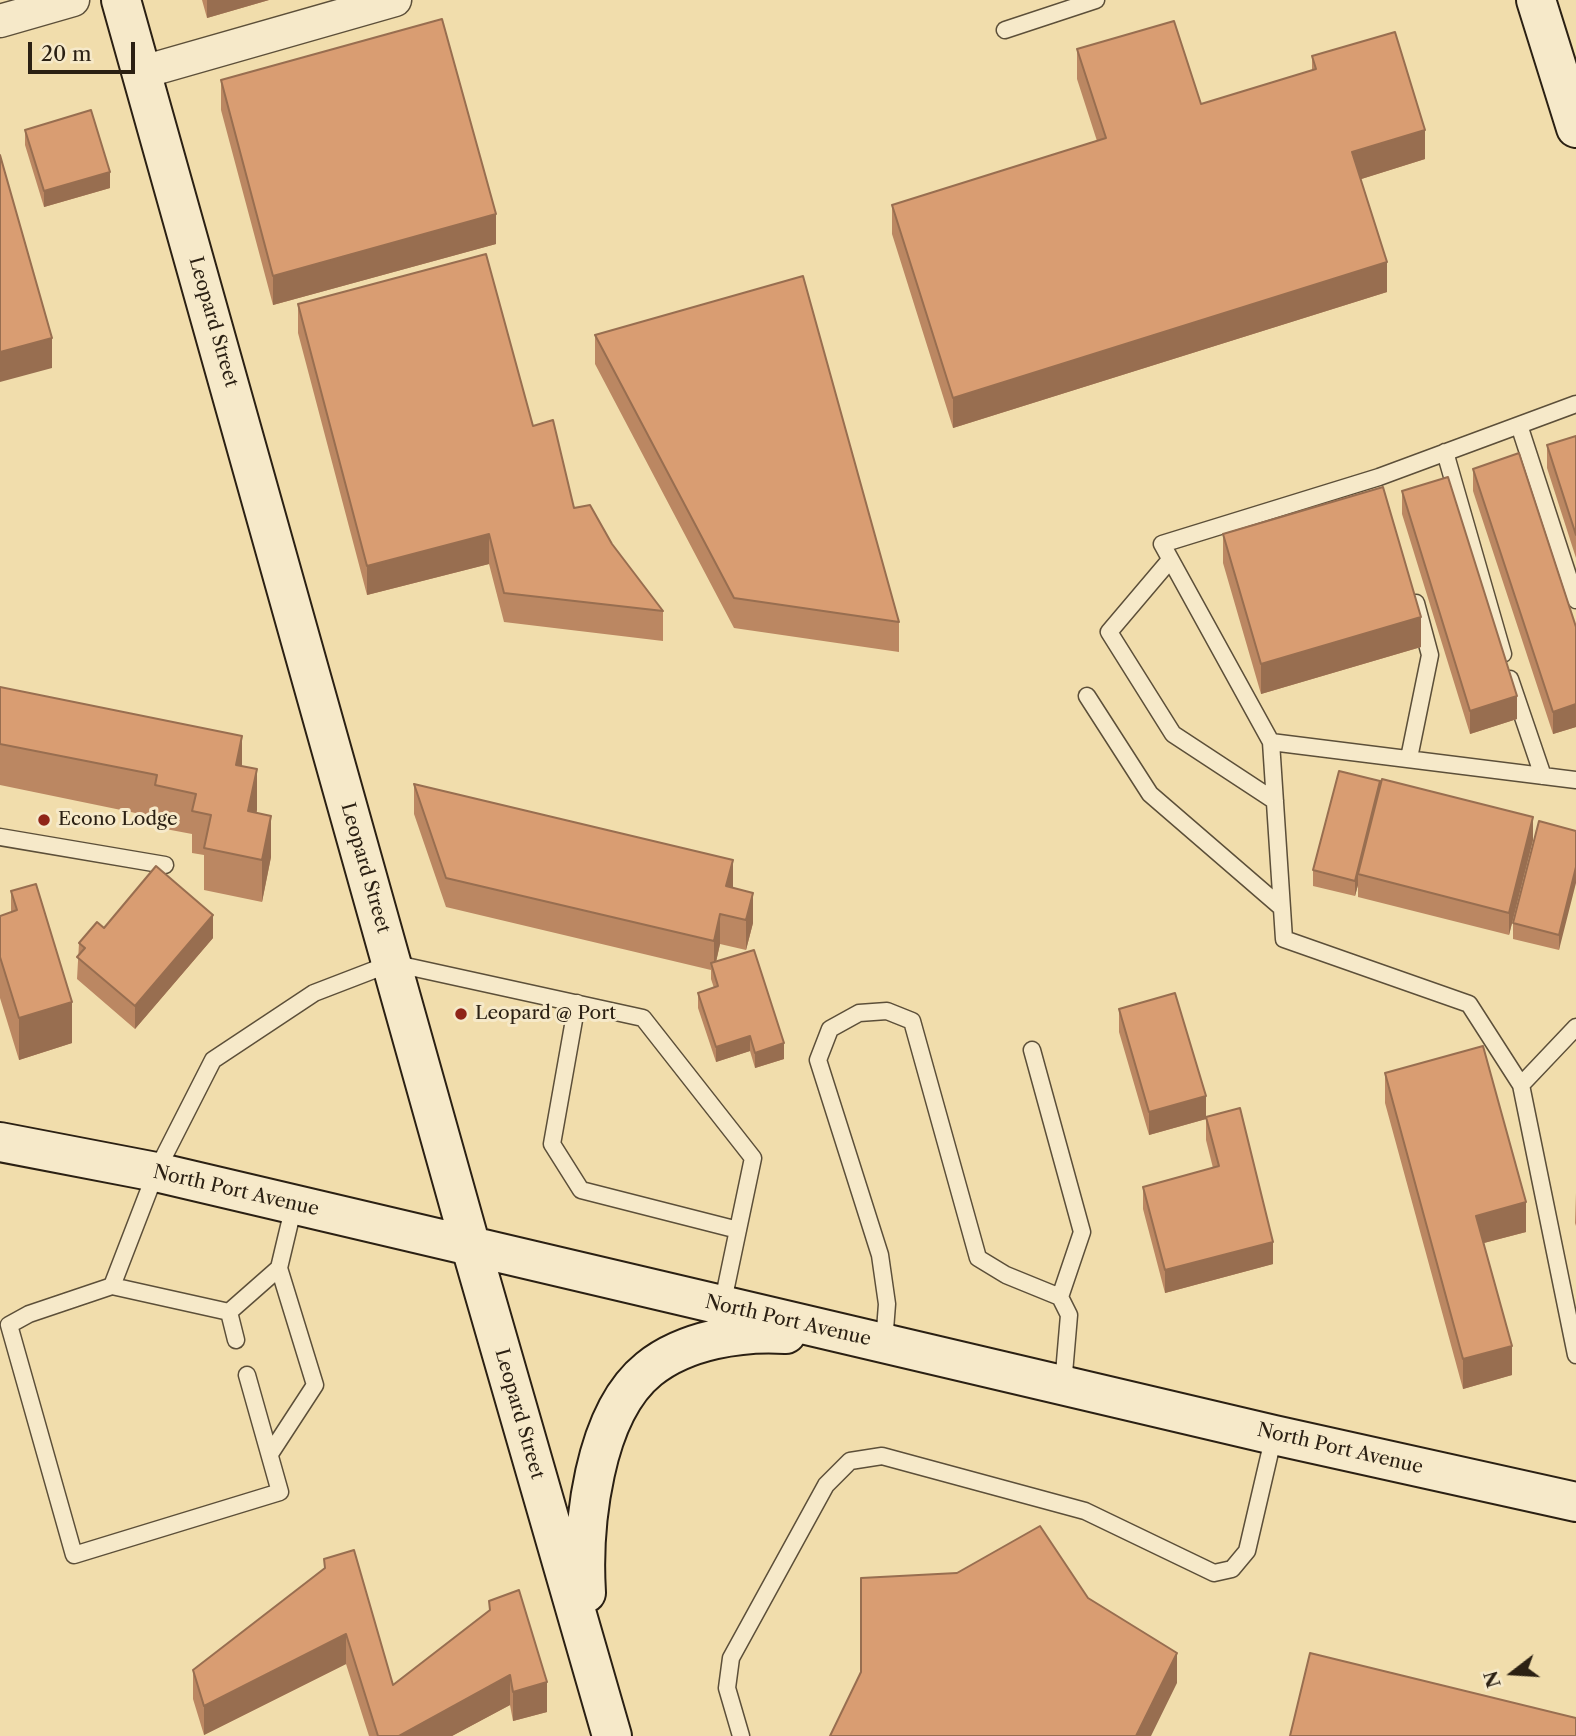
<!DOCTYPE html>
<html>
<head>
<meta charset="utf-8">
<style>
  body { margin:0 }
  #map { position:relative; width:1576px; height:1736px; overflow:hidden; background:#f1ddac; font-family:"Libre Caslon Text",serif }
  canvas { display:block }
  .north { position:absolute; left:1478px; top:1638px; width:70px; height:70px; -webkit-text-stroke:5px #f6e9c9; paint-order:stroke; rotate:253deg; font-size:19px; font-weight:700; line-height:28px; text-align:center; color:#2b2013 }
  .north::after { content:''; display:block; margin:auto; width:24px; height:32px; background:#2b2013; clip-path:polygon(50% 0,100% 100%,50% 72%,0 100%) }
  .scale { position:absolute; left:28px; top:42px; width:107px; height:32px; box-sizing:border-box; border:4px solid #2b2013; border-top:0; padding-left:9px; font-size:21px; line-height:24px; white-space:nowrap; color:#2b2013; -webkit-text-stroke:5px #f6e9c9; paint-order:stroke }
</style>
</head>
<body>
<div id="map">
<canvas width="1576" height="1736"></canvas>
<div class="north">N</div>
<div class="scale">20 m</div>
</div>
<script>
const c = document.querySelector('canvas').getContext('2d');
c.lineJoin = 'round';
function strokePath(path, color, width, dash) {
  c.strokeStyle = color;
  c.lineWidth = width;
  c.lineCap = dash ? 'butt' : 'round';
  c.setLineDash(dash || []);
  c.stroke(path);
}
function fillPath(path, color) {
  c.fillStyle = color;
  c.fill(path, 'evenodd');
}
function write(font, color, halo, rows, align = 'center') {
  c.font = font + ' "Libre Caslon Text",serif';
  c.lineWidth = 6;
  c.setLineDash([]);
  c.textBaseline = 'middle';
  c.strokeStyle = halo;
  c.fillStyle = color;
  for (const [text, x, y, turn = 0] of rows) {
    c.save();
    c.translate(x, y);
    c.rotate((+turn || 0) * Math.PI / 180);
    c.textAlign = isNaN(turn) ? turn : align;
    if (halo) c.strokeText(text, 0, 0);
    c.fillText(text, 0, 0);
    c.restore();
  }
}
const lane = new Path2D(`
  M1005 30 1096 0
  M1576 404 1379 477 1162 544 1271 742 1284 939 1469 1004 1521 1085 1576 1355
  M1519 425 1576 600
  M1445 452 1503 654
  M1170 560 1109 632 1173 734 1275 801
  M1510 679 1543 776
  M1087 696 1150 794 1282 908
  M1271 742 1576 780
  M1409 758 1430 655 1416 603
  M0 837 165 865
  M577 1003 552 1144 581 1190 738 1230
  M1032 1050 1082 1232 1060 1297
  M1521 1085 1576 1027
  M112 1286 229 1312
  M236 1340 229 1312 279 1268 294 1205
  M884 1343 887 1304 880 1255 818 1060 830 1029 859 1013 887 1011 912 1021 978 1258 1006 1275 1060 1297 1069 1315 1063 1385
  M247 1375 280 1492 74 1555 9 1325 29 1314 112 1286 156 1172 213 1060 314 993 392 963 643 1018 753 1158 722 1306
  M270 1454 315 1385 279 1268
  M741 1736 727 1688 731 1658 826 1485 850 1461 882 1456 1085 1511 1214 1573 1232 1569 1247 1551 1274 1435`);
const street = new Path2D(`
  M0 21 73 0
  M143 72 395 0`);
const secondary = new Path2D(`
  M121 0 471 1247 612 1736
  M1536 0 1576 128
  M0 1142 156 1172 1274 1435 1576 1502
  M586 1593C582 1527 593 1414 649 1369 685 1340 741 1331 786 1334`);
strokePath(lane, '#5c4f39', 19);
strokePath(street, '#5c4f39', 35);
strokePath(secondary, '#2b2013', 42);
strokePath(lane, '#f6e9c9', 16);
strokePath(street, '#f6e9c9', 32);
strokePath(secondary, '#f6e9c9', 38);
fillPath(new Path2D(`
  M202 0H269L207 18Z
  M1077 49 1201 104 1312 70V56L1425 159 1361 179 1387 292 953 428 892 234V205L1097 141 1077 79Z
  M221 80 496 244 273 305 221 110Z
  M25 130 110 188 44 207 25 145Z
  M298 304 533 426 574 508 612 544 663 611V641L504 622 489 564 367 595 298 333Z
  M595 335 899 622V652L734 628 595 364Z
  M1576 436V558L1547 468V445Z
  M1473 469 1576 627V727L1553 734 1473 491Z
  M1402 491 1517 719 1470 734 1402 514Z
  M1223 534 1421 647 1261 694 1223 563Z
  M0 687 242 766 271 857 262 902 204 890V855L192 853V834L155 827V817L0 785Z
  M414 784 733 888 753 923 746 950 720 944 716 962 784 1059 755 1068 750 1051 716 1062 698 1008V993L714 988 711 979V970L446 907 414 814Z
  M1576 831 1559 950 1513 939V923Z
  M1533 840 1509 935 1358 897V885L1355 896 1313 886V870Z
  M11 891 72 1043 19 1060 0 998V916L11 912Z
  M104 928 213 938 135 1029 77 979 79 943Z
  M1119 1009 1206 1119 1149 1135 1119 1032Z
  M1385 1073 1526 1232 1484 1243 1512 1375 1463 1389 1385 1103Z
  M1206 1117 1273 1264 1165 1293 1143 1209V1187L1213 1168 1206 1140Z
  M1576 1193V1226L1575 1223Z
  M324 1559 393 1685 489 1611V1601L547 1712 513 1721 510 1705 452 1736H369L346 1664 204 1735 193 1699V1670L324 1569Z`), '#bb8762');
fillPath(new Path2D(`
  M207 0H269L207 18Z
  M1425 130V159L1352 182V152Z
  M110 172V188L44 207V191Z
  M496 214V244L273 305V276Z
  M1387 262V292L953 428V398Z
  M52 338V368L0 382V352Z
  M489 534V564L367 595V566Z
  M1421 617V647L1261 694V664Z
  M1517 696V719L1470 734V711Z
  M1576 704V727L1553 734V712Z
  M242 736V778L236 765Z
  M257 769V810L248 853V811Z
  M1380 781 1358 874V885L1355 896V881Z
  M271 816V857L262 902V860Z
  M1533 817V840L1509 935V913Z
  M733 860V889L726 916V886Z
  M1576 867V883L1559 950V935Z
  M753 893V923L746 950V920Z
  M720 914V944L714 971V941Z
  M213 915V938L135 1029V1006Z
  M72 1002V1043L19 1060V1018Z
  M750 1036V1051L716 1062V1047Z
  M784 1043V1059L755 1068V1053Z
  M1206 1096V1119L1149 1135V1112Z
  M1526 1202V1232L1476 1245V1216Z
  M1273 1242V1264L1165 1293V1270Z
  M1512 1346V1375L1463 1389V1359Z
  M346 1634V1664L204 1735V1706Z
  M1177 1653V1683L1151 1736H1136Z
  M510 1675V1705L452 1736H399Z
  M547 1682V1712L513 1721V1692Z`), '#986e50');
const building = new Path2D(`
  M442 19 496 214 273 276 221 80Z
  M1174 21 1201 104 1316 69 1312 56 1395 32 1425 130 1352 152 1387 262 953 398 892 205 1106 138 1077 49Z
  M91 110 110 172 44 191 25 130Z
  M0 155 52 338 0 352Z
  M486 254 533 426 553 420 574 508 590 505 612 544 663 611 504 593 489 534 367 566 298 304Z
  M803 276 899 622 734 598 595 335Z
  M1576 436V535L1547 445Z
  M1519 453 1576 627V704L1553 712 1473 469Z
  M1448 477 1517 696 1470 711 1402 491Z
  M1383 487 1421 617 1261 664 1223 534Z
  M0 687 242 736 236 765 257 769 248 811 271 816 262 860 204 848 211 815 192 811 196 794 155 785 157 775 0 744Z
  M1339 771 1380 781 1355 881 1313 870Z
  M1382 779 1533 817 1509 913 1358 874Z
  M414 784 733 860 726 886 753 893 746 920 720 914 714 941 446 878Z
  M1539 821 1576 831V867L1559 935 1513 923Z
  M156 866 213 915 135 1006 77 957 85 948 79 943 97 922 104 928Z
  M36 884 72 1002 19 1018 0 957V916L17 910 11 891Z
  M754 950 784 1043 755 1053 750 1036 716 1047 698 993 718 986 711 963Z
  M1175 993 1206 1096 1149 1112 1119 1009Z
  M1483 1046 1526 1202 1476 1216 1512 1346 1463 1359 1385 1073Z
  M1240 1108 1273 1242 1165 1270 1143 1187 1219 1166 1206 1117Z
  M1040 1526 1088 1598 1177 1653 1136 1736H830L861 1672V1578L957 1573Z
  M354 1550 393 1685 490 1610 489 1601 519 1590 547 1682 513 1692 510 1675 399 1736H378L346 1634 204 1706 193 1670 325 1568 324 1559Z
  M1310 1653 1576 1718V1736H1290Z`);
fillPath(building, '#d99d72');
strokePath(building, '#986e50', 2);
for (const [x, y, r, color] of [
  [44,820,7,"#8f2418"],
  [461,1014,7,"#8f2418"]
]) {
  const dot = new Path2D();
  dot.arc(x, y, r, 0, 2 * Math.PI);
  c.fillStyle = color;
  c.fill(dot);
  strokePath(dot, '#f6e9c9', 2.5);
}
write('19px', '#2b2013', '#f6e9c9', [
  ["Leopard Street",213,322,74],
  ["Leopard Street",365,868,74],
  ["North Port Avenue",236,1191,13],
  ["North Port Avenue",788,1321,13],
  ["Leopard Street",519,1414,74],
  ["North Port Avenue",1340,1449,13]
]);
write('19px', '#2b2013', '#f6e9c9', [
  ["Econo Lodge",58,820],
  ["Leopard @ Port",475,1014]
], 'left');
</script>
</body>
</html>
